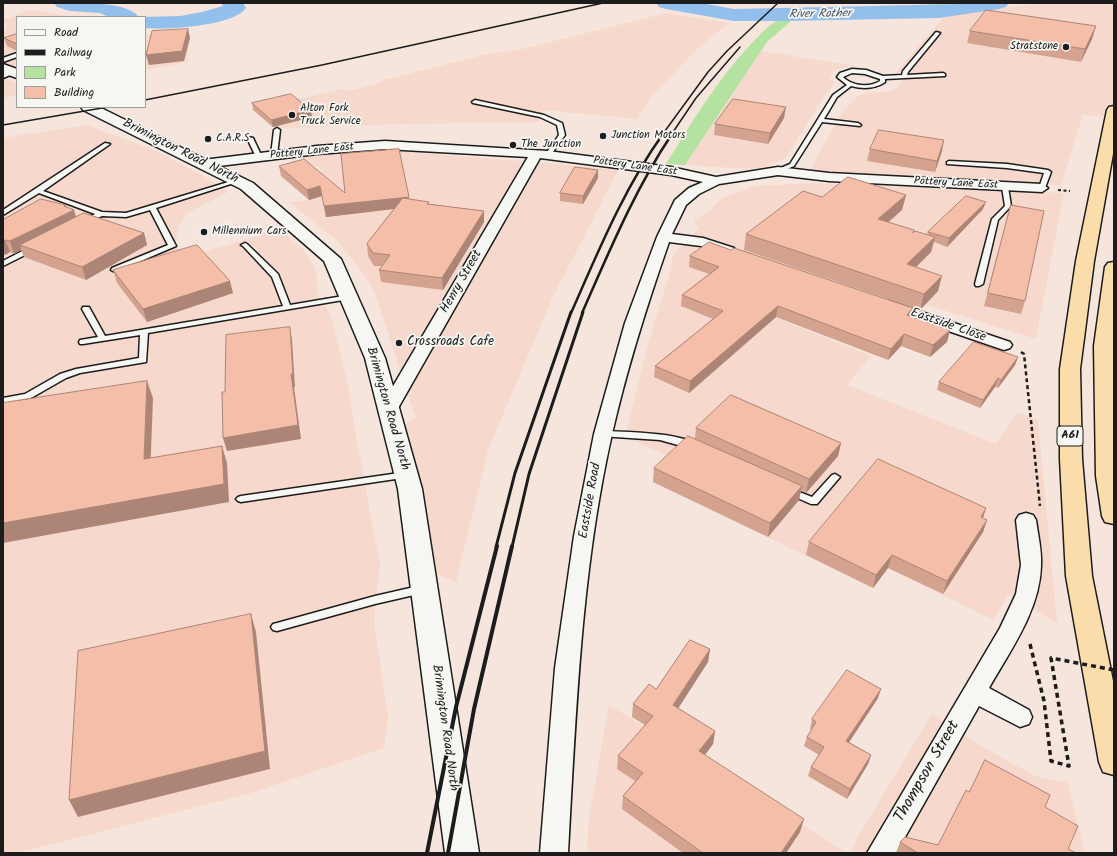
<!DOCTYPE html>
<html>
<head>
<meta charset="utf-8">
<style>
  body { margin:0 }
  #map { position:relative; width:1117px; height:856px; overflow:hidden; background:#f6e5dc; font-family:Kalam,sans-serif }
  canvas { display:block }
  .frame { position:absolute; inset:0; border:4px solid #1c1c1c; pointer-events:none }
  .legend { position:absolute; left:16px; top:16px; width:130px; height:92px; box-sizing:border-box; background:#f6f6f2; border:1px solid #9f9f9c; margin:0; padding:5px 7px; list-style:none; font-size:12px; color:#1c1c1c }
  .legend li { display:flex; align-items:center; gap:8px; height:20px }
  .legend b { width:20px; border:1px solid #9f9f9c }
</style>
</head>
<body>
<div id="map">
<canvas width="1117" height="856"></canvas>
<div class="frame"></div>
<ul class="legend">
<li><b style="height:5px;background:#f6f6f2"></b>Road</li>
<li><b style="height:5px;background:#1c1c1c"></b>Railway</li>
<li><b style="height:11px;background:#b4e2a0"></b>Park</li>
<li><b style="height:11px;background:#f5bea8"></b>Building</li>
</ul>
</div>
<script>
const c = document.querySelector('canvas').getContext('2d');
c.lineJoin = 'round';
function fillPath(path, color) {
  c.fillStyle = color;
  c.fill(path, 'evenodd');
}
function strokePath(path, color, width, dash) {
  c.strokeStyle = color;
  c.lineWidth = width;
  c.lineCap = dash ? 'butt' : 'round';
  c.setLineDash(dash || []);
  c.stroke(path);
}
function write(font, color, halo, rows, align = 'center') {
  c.font = font + ' Kalam,sans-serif';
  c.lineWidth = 3.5;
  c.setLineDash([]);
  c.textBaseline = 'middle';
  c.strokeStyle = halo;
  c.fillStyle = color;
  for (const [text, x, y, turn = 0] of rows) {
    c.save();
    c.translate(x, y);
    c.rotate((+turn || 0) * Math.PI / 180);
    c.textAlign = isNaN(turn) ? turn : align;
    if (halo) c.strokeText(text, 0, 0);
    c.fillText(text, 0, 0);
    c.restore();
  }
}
fillPath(new Path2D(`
  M1041 3H1114V119L1083 114 1061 185 823 172 811 168 841 114 859 95 868 92H886L895 89 902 81 897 71 945 16Z
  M30 10 77 17H17V69L3 63V33L8 27 3 20Z
  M666 13 729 23 700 46 650 98 637 119 544 110 539 122 404 124 286 128 273 127 253 110 342 89 350 91 379 83 383 80 483 55 518 50Z
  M145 34 190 37 187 62 145 70Z
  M761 51 861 67H844L833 71 829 78 835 83 824 96 786 158 767 166 750 169 685 165Z
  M3 77 17 84V95L3 98Z
  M86 125 156 151 211 180 228 192 189 212 178 226 176 242 182 259 279 229 303 249 316 269 318 296 331 314 348 384 356 436 380 565 374 621 388 717 384 748 248 794 17 853H3V138Z
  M368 150 397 151 558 164 618 170 551 301 488 450 456 582 435 574 426 509 406 424 416 418 373 288 354 261 334 238 289 202 309 200 333 193 320 168 296 158Z
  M814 183 1064 193 1036 339 828 274 776 318 871 356 847 385 996 444 1017 413 1038 420 1057 623 1008 595 993 620 888 568 873 588 653 482 670 457 625 437 649 340 668 279 674 253 698 229 694 220 709 211 722 198 755 186Z
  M609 705 771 805 847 853H587L589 817Z
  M932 714 983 747 1035 776 1068 783 1085 853H851L857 838Z`), '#f6d9cc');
fillPath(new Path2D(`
  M955 3H975L990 9 945 16 898 17 888 11 903 9V6Z
  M778 20 791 21 767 42 685 165 666 164C692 122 717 80 751 44 760 35 767 26 778 20Z`), '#b4e2a0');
fillPath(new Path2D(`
  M54 3C76 3 125 0 139 17H109L100 13 70 11 57 7Z
  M221 3H243L246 8C234 26 166 30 145 28V17H139L180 16 202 12 223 6Z
  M656 3H701L734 9 1009 3 1006 7 999 9 939 18 783 21H734L666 9 659 7Z`), '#93bfec');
const lane = new Path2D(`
  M936 32 940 33 908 72 907 75 943 73 945 74V76L885 79V82C875 89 863 89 851 86L837 97 824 119 858 123 861 125 860 126 822 122 794 166 780 172H776V170L790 164 833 95 847 85 837 77 840 73 852 69 866 70 883 76 902 75 903 71ZM852 73 865 74 880 79V81C869 88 852 86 843 77Z
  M17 53V57L3 62V58Z
  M13 70 16 72 15 73 3 78V74Z
  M475 100 544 115 562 123 565 135 550 156H546L545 155 559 135 557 125 540 117 473 103 472 102Z
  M277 128 280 130 277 155 274 157 271 155 274 130Z
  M248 137 253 138 262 157 261 158 256 157 247 138Z
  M105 143 110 144 43 191 102 212 126 213 235 180 240 181 156 208 176 246 115 272 111 270 112 268 168 245 150 210 126 217 102 216 85 224 82 222 83 221 95 214 39 193 3 215V210Z
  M949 161 1007 164 1048 170 1051 172 1045 188 1042 190 1039 188 1044 173 1007 168 947 164V162Z
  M1005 185 1008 187 1011 206 998 220 983 284 979 286H976L975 284 992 219 1005 206 1002 187Z
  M245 243 247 244 278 274 290 305 349 295 353 297 349 299 148 333 146 362 80 373 66 378 31 398 3 404V398L25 394 60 374 76 369 139 358 140 335 83 344H80L79 342 80 340 98 337 82 309 83 307H89L105 336 283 306 272 277 243 246 241 245Z
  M30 247H36L37 249 3 266V261Z
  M603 431C622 432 685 432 697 446L692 449 660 440 600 436 598 434 600 432Z
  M406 472 411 475 409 477 241 502 238 501 236 499 238 497 241 496Z
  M835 474 840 477 817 504H811L786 493 784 491 789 488 812 497 832 475Z
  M423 585 427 586 428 589 427 592 375 604 277 631 273 630 271 627 273 624 277 623 375 596Z`);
const street = new Path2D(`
  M385 141 548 151 671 167 716 177 778 167 829 173 1042 184 1048 188 1042 192 829 181 778 175 719 184 699 194 686 205 672 234 703 238 734 248 736 251 734 254 729 255 701 246 669 242C647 305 627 368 612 434 581 571 576 713 568 853H540L555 668 574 536 594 434 625 323 657 237 675 200 689 188 703 182 671 175 540 158 397 410 394 414 388 415 382 414 379 410 528 157 385 149 317 154 203 168 197 164 203 160 317 146Z
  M889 301 1010 342 1012 345 1010 348 1004 350 998 348 884 309 881 306 884 303Z
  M1026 513 1033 515 1036 520C1038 535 1042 551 1041 566 1040 610 1010 651 989 688L1029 710 1032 717 1029 724 1020 727 979 706 896 853H867L1000 628 1016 594 1021 565 1016 520 1019 515Z`);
const secondary = new Path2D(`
  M3 64 17 69V78L3 73Z
  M81 107H99L253 183 341 259 385 358 422 489 479 853H445L398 489 365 358 324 261 241 189 83 110Z`);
const highway = new Path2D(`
  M1114 106V148L1094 261 1080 369 1082 459 1092 576 1114 686V775L1103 772 1099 762 1066 576 1060 459V369L1076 261 1107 110 1109 107Z
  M1114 262V524L1105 522 1102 516 1096 476 1094 346 1105 267 1108 263Z`);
strokePath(lane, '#1c1c1c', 3);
strokePath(street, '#1c1c1c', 3);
strokePath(secondary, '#1c1c1c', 3);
strokePath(highway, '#1c1c1c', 3);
strokePath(new Path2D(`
  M1058 190 1070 191`), '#1c1c1c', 2, [3, 2.5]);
strokePath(new Path2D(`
  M1021 352 1024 354 1040 506`), '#1c1c1c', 2.5, [4, 3]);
fillPath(lane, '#f6f6f2');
fillPath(street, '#f6f6f2');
fillPath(secondary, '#f6f6f2');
fillPath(highway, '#faddab');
strokePath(new Path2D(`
  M145 100 322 65 603 3
  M3 125 108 107
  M662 135 708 72 727 51 778 3
  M671 135 696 98 740 47`), '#1c1c1c', 1.5);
strokePath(new Path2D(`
  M571 313C598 252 624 188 663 134
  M582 313C609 252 635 189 672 134`), '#1c1c1c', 2.5);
strokePath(new Path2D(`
  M496 547 515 473 571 312
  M512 547 529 474 583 312`), '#1c1c1c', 3);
strokePath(new Path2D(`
  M427 853 456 707 497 546
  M448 853 474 709 512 546`), '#1c1c1c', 4);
strokePath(new Path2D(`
  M1030 644 1044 701 1051 761 1069 766 1051 658 1114 670`), '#1c1c1c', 3.5, [5, 4]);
fillPath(new Path2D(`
  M1096 26 1092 39 1081 62 967 43 970 31Z
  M17 34V51L7 46 4 38Z
  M252 103 312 117 273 127 253 110Z
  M784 118 768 144 714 135 715 124Z
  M870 149 942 151 935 172 867 161Z
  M279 166 345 193 409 197V199L429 202V204L484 211V222L443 290 381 282 379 270 382 266H374L368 256 367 244 394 209 326 217 322 196 309 200 281 176Z
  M598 170V178L583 204 560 201V193Z
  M906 195 902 210 888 222 913 232 927 235 928 232 983 209 947 247 934 242 931 252 916 267 938 291 920 310 744 250 746 234 822 197Z
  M1011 205 1025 301 1021 314 984 306Z
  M66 207 74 210 76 217 144 233 147 245 86 280 24 257 21 250 14 254 10 252 5 255 3 254V220Z
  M731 250 913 308 911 316 950 330 947 342 930 357 901 346 888 360 776 317 689 393 654 377 655 366 713 319 681 306 682 295 709 274 689 267 690 256Z
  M113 270 233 293 147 322 117 283Z
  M1018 357 1015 365 998 388 995 387 980 408 937 390 939 382Z
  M696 428 841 443 838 456 806 493 801 490 799 500 768 537 653 482 654 468 695 438Z
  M986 508 983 518 987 520 983 532 943 594 888 568 873 588 806 555 809 542Z
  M710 649 708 662 678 708 715 731 713 744 705 755 800 832 786 853H683L622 809 623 796 635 781 617 769 618 756 645 725 632 717 633 704 656 689Z
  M878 698 849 742 871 755 868 764 847 799 808 776 811 767 819 755 804 746 807 737 811 730 810 729 812 719Z
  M1045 807 1068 849 1076 853H896L900 842 938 845Z`), '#d3a390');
fillPath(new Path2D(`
  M1096 26 1092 39 1081 62 1085 49Z
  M188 29 190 38 184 61 149 65 146 55Z
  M786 107 784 118 768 144 770 133Z
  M311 110 312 117 273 127 271 120Z
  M944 140 942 151 935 172 937 161Z
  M598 170V178L583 204V196Z
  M320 186 322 196 309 200 307 190Z
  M906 195 902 210 875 234 878 219Z
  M409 197 410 207 326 217 324 206Z
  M986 202 983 209 947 247 949 238Z
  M66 205 68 212 74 210 77 221 20 245 21 250 14 254 10 241Z
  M484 211V222L443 290 442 278Z
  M144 233 147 245 86 280 82 267Z
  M935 237 931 252 903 280 907 264Z
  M5 240 10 252 5 255 3 250V241Z
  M942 276 938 291 920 310 924 294Z
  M230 281 233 293 147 322 143 309Z
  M778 306 776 317 689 393 690 381Z
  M913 308 911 320 907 315Z
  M290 327 292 340 295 387H294L301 439 227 451 223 438 291 374Z
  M950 330 947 342 930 357 933 345Z
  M904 334 901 346 888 360 891 349Z
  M1018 357 1015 365 998 388 1001 380Z
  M998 378 995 387 980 408 983 400Z
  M147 381 153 398 150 477 144 459Z
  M841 443 838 456 806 493 809 479Z
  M222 446 227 463 229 502 3 543V523Z
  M802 486 799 500 768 537 770 523Z
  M986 508 982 521 981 517Z
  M987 520 983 532 943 594 947 581Z
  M892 555 888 568 873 588 876 575Z
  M251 614 256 632 270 769 78 817 69 800Z
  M710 649 708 662 672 718 673 705Z
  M881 689 878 698 844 750 846 741Z
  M715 731 713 744 698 764 699 751Z
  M871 755 868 764 847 799 850 789Z
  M804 819 800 832 786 853H781Z`), '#ac8576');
const building = new Path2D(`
  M986 10 1096 26 1085 49 970 31Z
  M188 29 182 51 146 55 152 31Z
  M17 34V44L4 38Z
  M291 94 311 110 271 120 252 103Z
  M733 99 786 107 770 133 715 124Z
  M879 130 944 140 937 161 870 149Z
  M399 149 409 197 324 206 320 186 307 190 279 166 304 159 345 193 341 154Z
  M575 167 598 170 583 196 560 193Z
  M848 177 906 195 878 219 914 230 913 233 915 231 935 237 907 264 942 276 924 294 746 234 803 191 822 197Z
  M966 196 986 202 949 238 928 232Z
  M403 198 429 202 427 204 484 211 442 278 379 270 390 255 373 253 367 244Z
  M41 199 66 205 64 206 74 210 10 241 5 240 3 241V220Z
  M1011 205 1044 211 1025 301 988 293Z
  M84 213 144 233 82 267 20 245Z
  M709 242 731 250 734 248 913 308 907 315 950 330 933 345 904 334 891 349 778 306 690 381 655 366 723 311 682 295 719 267 690 256Z
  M197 245 230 281 143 309 113 270Z
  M290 327 293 374H291L298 425 223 438 222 392H225L226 335Z
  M974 342 1018 357 1001 380 998 378 983 400 939 382Z
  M147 381 144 459 222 446 224 484 3 523V403Z
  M731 395 841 443 809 479 696 428Z
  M688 436 802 486 770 523 654 468Z
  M878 459 986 508 981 517 987 520 947 581 892 555 876 575 809 542Z
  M251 614 265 751 69 800 78 651Z
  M690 640 710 649 673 705 715 731 699 751 804 819 781 853H703L623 796 643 773 618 756 653 716 633 704 649 684 656 689Z
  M847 670 881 689 846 741 871 755 850 789 811 767 824 747 807 737 816 722 812 719Z
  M985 760 1050 795 1045 807 1078 826 1068 849 1076 853H918L900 842 905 837 938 845 966 790 969 792Z`);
fillPath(building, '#f5bea8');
strokePath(building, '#ac8576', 1);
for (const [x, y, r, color] of [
  [1066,47,4,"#1c1c1c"],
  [292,115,4,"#1c1c1c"],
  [603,136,4,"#1c1c1c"],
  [208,139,4,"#1c1c1c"],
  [513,145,4,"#1c1c1c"],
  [204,232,4,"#1c1c1c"],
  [399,343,4,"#1c1c1c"]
]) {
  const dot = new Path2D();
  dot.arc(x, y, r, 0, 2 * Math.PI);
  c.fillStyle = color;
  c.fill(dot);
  strokePath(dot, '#f6f6f2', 1.5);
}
write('11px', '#1c1c1c', '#f6f6f2', [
  ["Stratstone",1058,47,"right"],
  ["Alton Fork",300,109],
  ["Truck Service",300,122],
  ["Junction Motors",611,136],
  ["C.A.R.S",216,139],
  ["The Junction",521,145],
  ["Millennium Cars",212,232]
], 'left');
write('11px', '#1c1c1c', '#f6f6f2', [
  ["Pottery Lane East",312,152,-6],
  ["Pottery Lane East",635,167,8],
  ["Pottery Lane East",956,184,3]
]);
write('italic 12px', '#465565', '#f6f6f2', [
  ["River Rother",820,15,-1]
]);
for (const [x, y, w] of [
  [1070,436,26]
]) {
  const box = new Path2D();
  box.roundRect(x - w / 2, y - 10, w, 20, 3);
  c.fillStyle = '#f6f6f2';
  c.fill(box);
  strokePath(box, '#1c1c1c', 1);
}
write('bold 12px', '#1c1c1c', null, [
  ["A61",1070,436]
]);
write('13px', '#1c1c1c', '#f6f6f2', [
  ["Brimington Road North",180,152,27],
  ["Henry Street",462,282,-60],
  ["Eastside Close",948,326,19],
  ["Brimington Road North",387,409,74],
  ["Eastside Road",591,501,-80],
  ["Brimington Road North",444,728,82]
]);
write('13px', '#1c1c1c', '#f6f6f2', [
  ["Crossroads Cafe",407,343]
], 'left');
write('16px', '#1c1c1c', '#f6f6f2', [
  ["Thompson Street",928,772,-60]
]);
</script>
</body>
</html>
